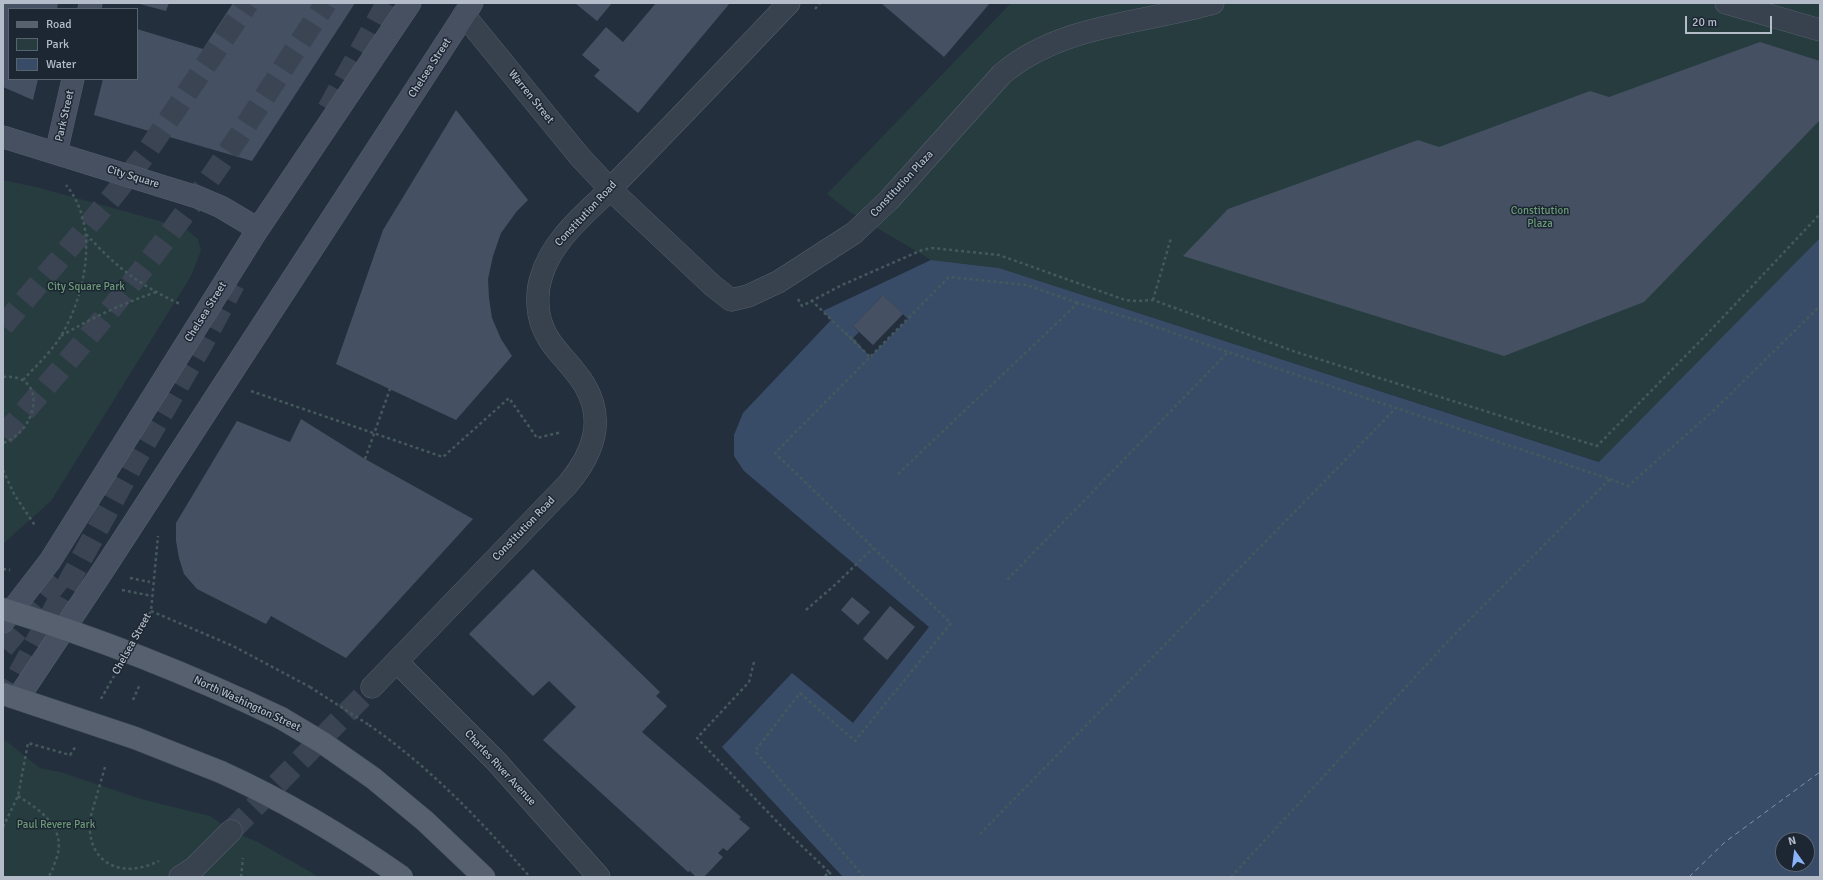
<!DOCTYPE html>
<html>
<head>
<meta charset="utf-8">
<style>
  body { margin:0 }
  #map { position:relative; width:1823px; height:880px; overflow:hidden; background:#242f3e; font-family:Signika,sans-serif }
  canvas { display:block }
  .frame { position:absolute; inset:0; border:4px solid #b4bcc9; pointer-events:none }
  .legend { position:absolute; left:8px; top:8px; width:130px; height:72px; box-sizing:border-box; background:#1d2633; border:1px solid #59626f; margin:0; padding:5px 7px; list-style:none; font-size:12px; color:#b4bcc9 }
  .legend li { display:flex; align-items:center; gap:8px; height:20px }
  .legend b { width:20px; border:1px solid #59626f }
  .north { position:absolute; left:1775px; top:832px; width:40px; height:40px; box-sizing:border-box; background:#1d2633; border:1px solid #59626f; border-radius:50%; rotate:346deg; font-size:11px; font-weight:700; line-height:16px; text-align:center; color:#b4bcc9 }
  .north::after { content:''; display:block; margin:auto; width:14px; height:18px; background:#8ab4f8; clip-path:polygon(50% 0,100% 100%,50% 72%,0 100%) }
  .scale { position:absolute; left:1685px; top:16px; width:87px; height:18px; box-sizing:border-box; border:2px solid #b4bcc9; border-top:0; padding-left:5px; font-size:12px; line-height:14px; white-space:nowrap; color:#b4bcc9; -webkit-text-stroke:3px #1d2633; paint-order:stroke }
</style>
</head>
<body>
<div id="map">
<canvas width="1823" height="880"></canvas>
<div class="frame"></div>
<ul class="legend">
<li><b style="height:5px;background:#56606e"></b>Road</li>
<li><b style="height:11px;background:#263c3f"></b>Park</li>
<li><b style="height:11px;background:#394c67"></b>Water</li>
</ul>
<div class="north">N</div>
<div class="scale">20 m</div>
</div>
<script>
const c = document.querySelector('canvas').getContext('2d');
c.lineJoin = 'round';
function fillPath(path, color) {
  c.fillStyle = color;
  c.fill(path, 'evenodd');
}
function strokePath(path, color, width, dash) {
  c.strokeStyle = color;
  c.lineWidth = width;
  c.lineCap = dash ? 'butt' : 'round';
  c.setLineDash(dash || []);
  c.stroke(path);
}
function write(font, color, halo, rows, align = 'center') {
  c.font = font + ' Signika,sans-serif';
  c.lineWidth = 3;
  c.setLineDash([]);
  c.textBaseline = 'middle';
  c.strokeStyle = halo;
  c.fillStyle = color;
  for (const [text, x, y, turn = 0] of rows) {
    c.save();
    c.translate(x, y);
    c.rotate((+turn || 0) * Math.PI / 180);
    c.textAlign = isNaN(turn) ? turn : align;
    if (halo) c.strokeText(text, 0, 0);
    c.fillText(text, 0, 0);
    c.restore();
  }
}
fillPath(new Path2D(`
  M1011 3H1820V240L1600 462 999 268 931 260 850 212 827 194Z
  M3 180 40 188 185 228 198 239 201 251 191 276 51 501 3 544Z
  M5 740 40 768 60 772 141 799 210 816 231 831 258 842 319 877H3V744Z`), '#263c3f');
fillPath(new Path2D(`
  M1820 238V877H843L722 747 792 673 853 723 929 627 744 471 734 456V435L743 413 831 320 823 311 931 260 999 268 1599 462ZM1783 840H1807V864H1783Z`), '#394c67');
fillPath(new Path2D(`
  M883 295 908 319 870 357 853 338 859 332 853 326Z`), '#242f3e');
strokePath(new Path2D(`
  M1689 877 1725 842 1820 772`), '#7c92b1', 1, [5, 4]);
fillPath(new Path2D(`
  M3 3H58L57 9H9V79H38L33 100 3 87Z
  M136 3H169L166 11Z
  M233 3H355L252 161 94 115 103 79H137V29L203 49Z
  M575 3H612L597 21Z
  M656 3H730L638 113 594 76 600 70 582 55 606 27 623 42Z
  M881 3H990L944 57Z
  M1760 42 1820 61V120L1644 302 1504 356 1183 256 1228 209 1418 140 1439 147 1590 91 1609 97Z
  M456 110 528 200 517 211 501 233 493 256 488 279 489 298 492 318 501 339 512 356 456 420 336 364 383 230Z
  M883 295 903 314 873 345 853 326Z
  M301 419 365 459 473 519 346 658 271 616 266 624 197 589 184 574 179 558 176 541V523L237 421 290 442Z
  M533 569 660 692 656 696 667 706 642 732 741 817 739 819 750 828 727 851 723 848 718 853 723 857 704 877H696L690 871 688 872 543 740 576 707 549 681 533 696 469 634Z
  M852 597 870 612 858 625 841 610Z
  M890 606 915 627 887 660 863 639Z`), '#455162');
strokePath(new Path2D(`
  M231 831 372 687`), '#3a4453', 22, [22, 11]);
strokePath(new Path2D(`
  M328 109 387 3
  M3 326 113 196 144 156 248 3
  M3 436C76 353 147 268 211 177 251 120 287 61 326 3
  M3 648 60 579
  M3 703 133 464 204 341 234 284`), '#3a4453', 22, [22, 11]);
const street = new Path2D(`
  M1726 3 1820 30
  M464 15 580 157 610 189 713 286 731 300 748 296 778 282 854 233 889 200 1002 74C1061 24 1142 24 1213 3
  M397 662 496 761 599 877
  M372 687 568 484C593 454 606 420 584 384 568 358 545 346 539 314 537 301 537 290 541 278 550 245 576 222 600 199 617 182 634 165 651 147 697 100 743 51 789 3
  M180 877 194 868 231 831`);
const secondary = new Path2D(`
  M89 9 91 3
  M3 137 200 198 221 207 258 229
  M56 153 73 79
  M3 622 50 561 258 229 410 3
  M18 698 102 572 472 3`);
const primary = new Path2D(`
  M3 609C98 638 191 675 281 718
  M3 694 135 738 221 772
  M373 778 425 821 484 877`);
strokePath(street, '#565f6c', 23);
strokePath(secondary, '#565f6c', 23);
strokePath(primary, '#414a57', 23);
strokePath(new Path2D(`
  M815 9 820 3
  M86 234C116 267 139 285 180 304
  M798 299 802 306 842 285 922 250 932 248 999 255 1125 300 1137 301 1153 300 1296 352 1597 446 1709 332 1820 214
  M811 300 870 357
  M1153 300 1171 238
  M845 332 859 345
  M61 336C93 317 122 304 156 292
  M3 377C49 373 38 431 3 443
  M23 380C36 366 51 352 61 336 86 294 100 226 66 185
  M251 391 443 457 509 398 537 438 562 432
  M3 470 14 494 36 527
  M898 474 1078 303 1139 321 1228 352 1007 580
  M1610 479 1628 486 1712 412 1820 306
  M3 569 10 570
  M130 578 150 582
  M122 590 152 596
  M806 610 836 584 873 548
  M151 611 233 646 310 687
  M140 630 151 611 158 536
  M754 662 749 682 697 738 784 829 829 872 824 877
  M101 699 114 676
  M133 700 140 684
  M369 725C431 768 481 821 530 877
  M105 767 90 819C86 863 121 880 159 861
  M18 796C40 810 66 827 57 857 54 864 53 871 48 877
  M3 827 18 796 28 743 70 755 76 746
  M980 834 1396 408 1228 352
  M829 872 833 877
  M241 877 243 858
  M864 877 755 751 800 693 855 741 951 623 775 453 949 277 1027 285 1078 303
  M1231 877 1450 639 1610 479 1396 408`), '#44595c', 2.5, [3, 3]);
strokePath(street, '#38414e', 22);
strokePath(secondary, '#465061', 22);
strokePath(primary, '#56606e', 22);
const primaryBridge = new Path2D(`
  M281 718 323 743 373 778
  M221 772C285 801 345 837 402 877`);
strokePath(primaryBridge, '#414a57', 23, []);
strokePath(new Path2D(`
  M365 459 390 389
  M310 687 369 725`), '#44595c', 2.5, [3, 3]);
strokePath(primaryBridge, '#56606e', 22);
write('11px', '#b4bcc9', '#1d2633', [
  ["Chelsea Street",430,68,-57],
  ["Warren Street",531,97,51],
  ["Park Street",65,116,-77],
  ["City Square",133,177,17],
  ["Constitution Plaza",902,184,-47],
  ["Constitution Road",586,214,-47],
  ["Chelsea Street",206,312,-58],
  ["Constitution Road",524,529,-46],
  ["Chelsea Street",132,644,-61],
  ["North Washington Street",247,704,25],
  ["Charles River Avenue",500,768,47]
]);
write('11px', '#6b9a76', '#1d2633', [
  ["Constitution",1540,211],
  ["Plaza",1540,224],
  ["City Square Park",86,287],
  ["Paul Revere Park",56,825]
]);
</script>
</body>
</html>
